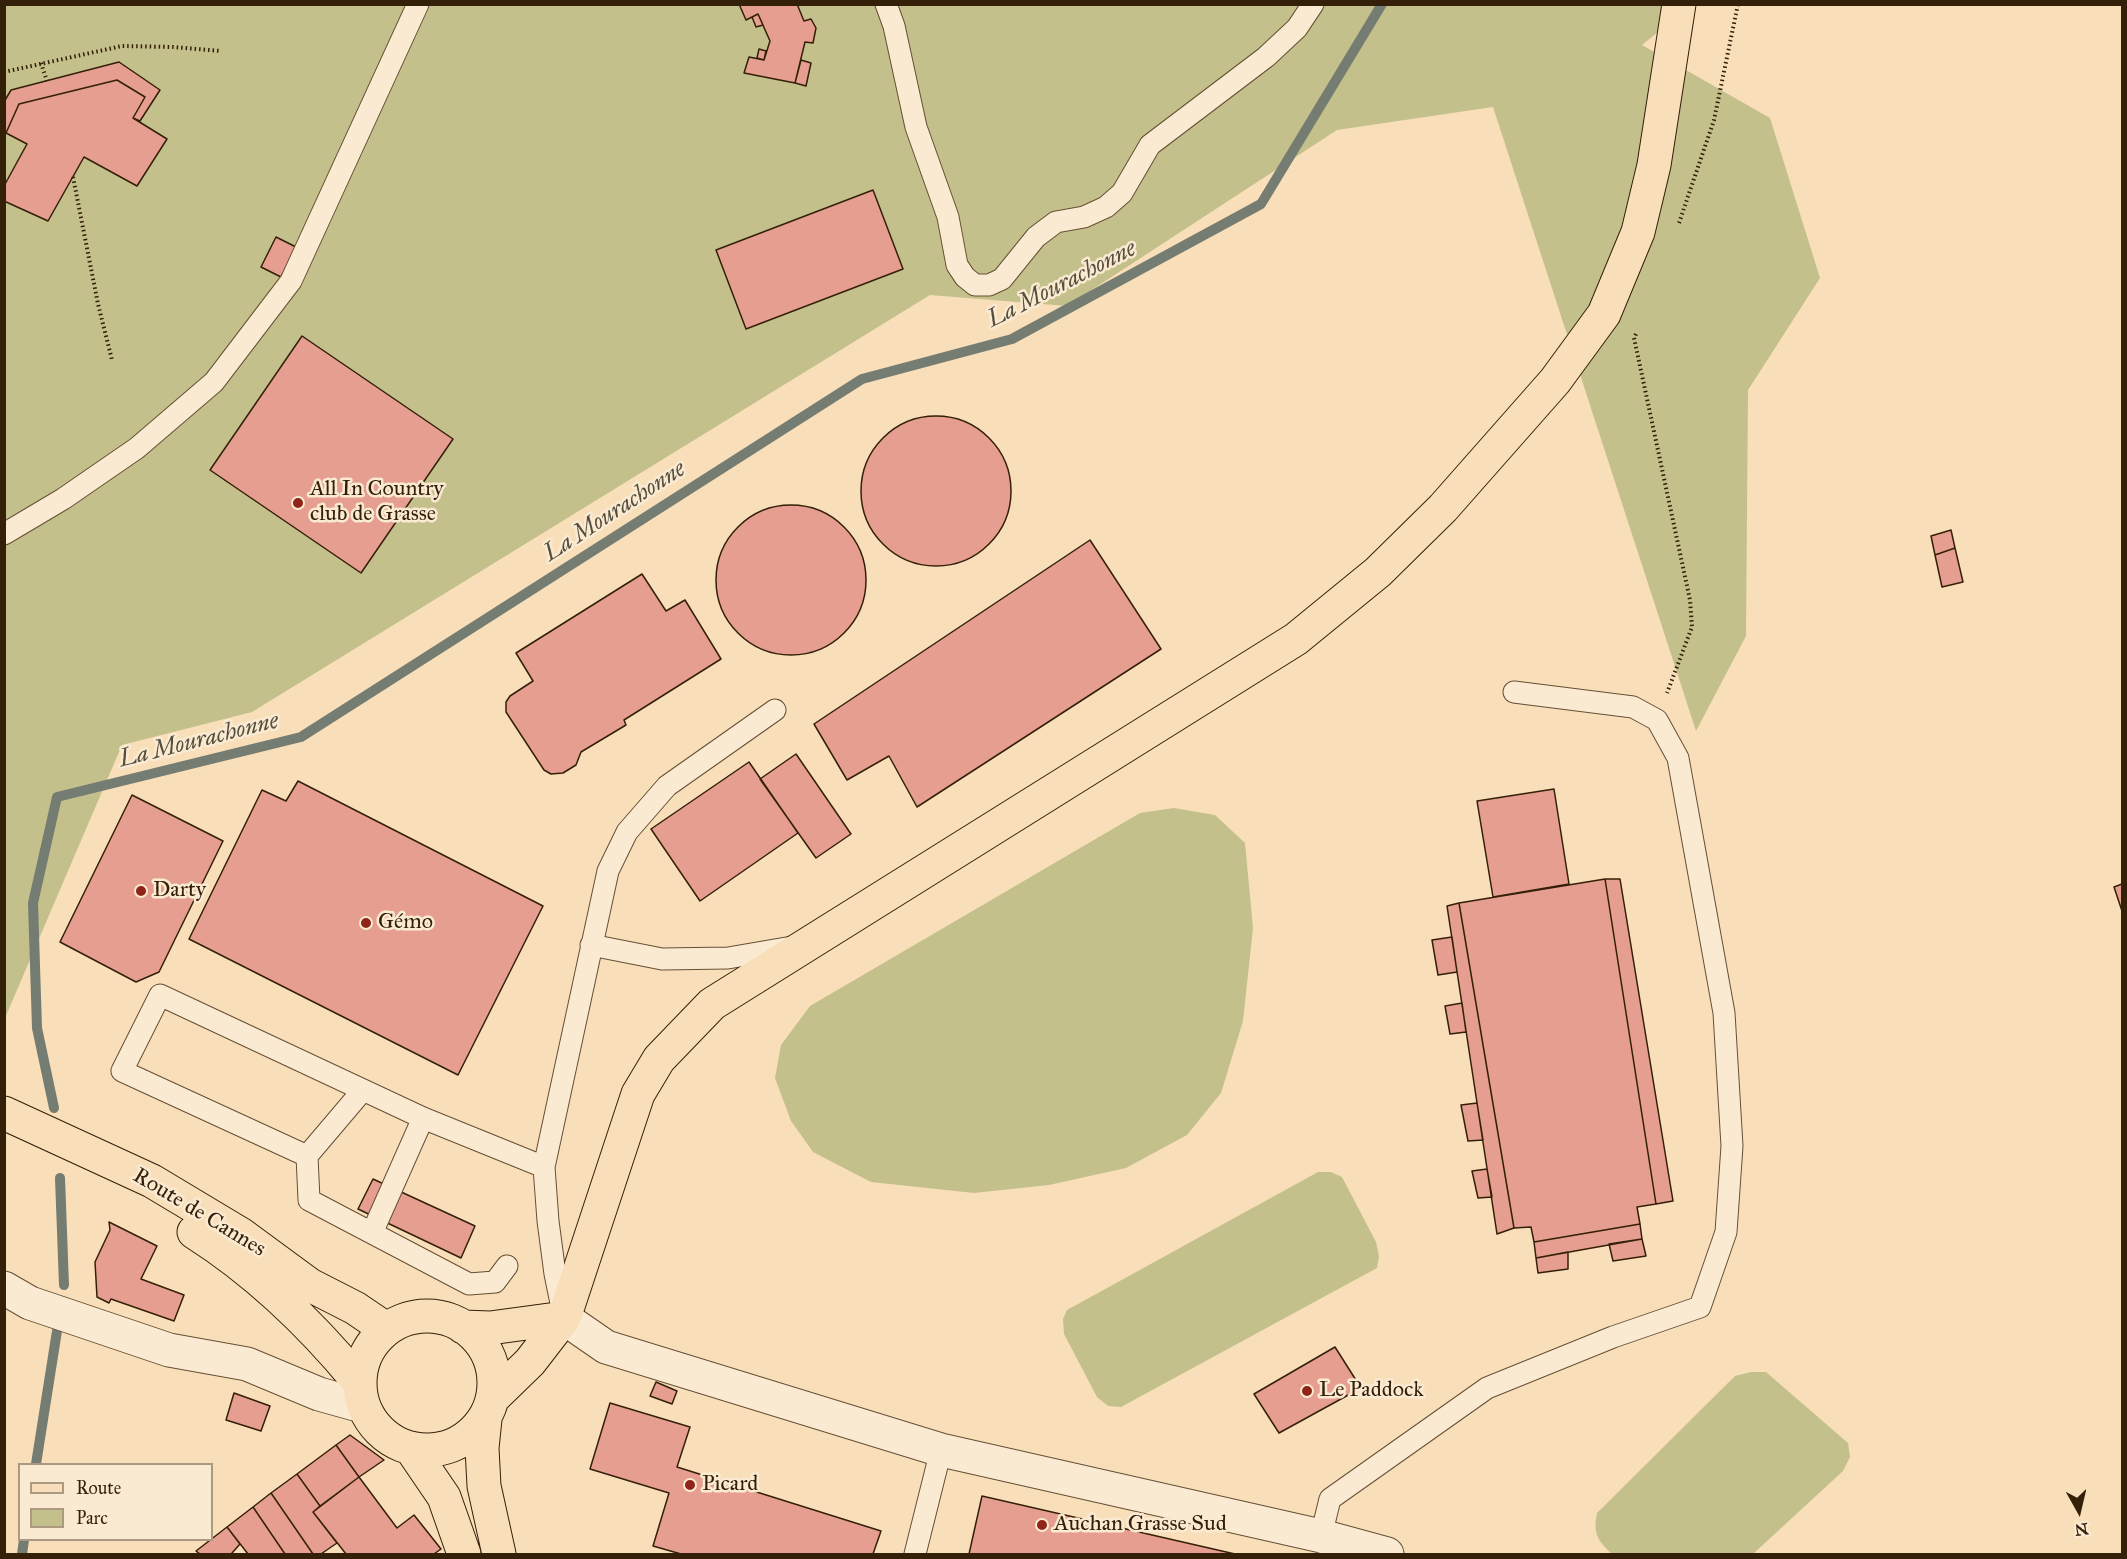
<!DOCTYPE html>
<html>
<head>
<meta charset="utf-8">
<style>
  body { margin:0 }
  #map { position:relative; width:2127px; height:1559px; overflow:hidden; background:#f9dfb9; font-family:"IM FELL Great Primer",serif }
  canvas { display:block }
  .frame { position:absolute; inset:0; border:6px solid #341f08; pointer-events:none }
  .legend { position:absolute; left:18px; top:1463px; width:195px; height:78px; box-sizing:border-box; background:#fbead2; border:2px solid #ab9981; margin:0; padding:8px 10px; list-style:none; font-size:18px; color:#341f08 }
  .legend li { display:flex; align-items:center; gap:12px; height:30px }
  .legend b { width:30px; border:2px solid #ab9981 }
  .north { position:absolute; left:2049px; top:1481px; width:60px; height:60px; -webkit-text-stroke:4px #fbead2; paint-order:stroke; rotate:172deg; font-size:16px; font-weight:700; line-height:24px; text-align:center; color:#341f08 }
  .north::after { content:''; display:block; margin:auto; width:21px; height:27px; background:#341f08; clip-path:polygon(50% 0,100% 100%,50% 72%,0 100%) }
</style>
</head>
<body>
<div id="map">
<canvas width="2127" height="1559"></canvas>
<div class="frame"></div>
<ul class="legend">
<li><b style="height:8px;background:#f9dfb9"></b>Route</li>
<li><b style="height:16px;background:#c3c08b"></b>Parc</li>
</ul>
<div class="north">N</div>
</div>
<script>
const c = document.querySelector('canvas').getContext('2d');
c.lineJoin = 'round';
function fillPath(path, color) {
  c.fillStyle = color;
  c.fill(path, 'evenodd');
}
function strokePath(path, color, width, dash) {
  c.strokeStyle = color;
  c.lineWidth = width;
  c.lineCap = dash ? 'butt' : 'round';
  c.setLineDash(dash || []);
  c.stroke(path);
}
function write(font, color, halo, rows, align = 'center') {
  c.font = font + ' "IM FELL Great Primer",serif';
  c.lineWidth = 5;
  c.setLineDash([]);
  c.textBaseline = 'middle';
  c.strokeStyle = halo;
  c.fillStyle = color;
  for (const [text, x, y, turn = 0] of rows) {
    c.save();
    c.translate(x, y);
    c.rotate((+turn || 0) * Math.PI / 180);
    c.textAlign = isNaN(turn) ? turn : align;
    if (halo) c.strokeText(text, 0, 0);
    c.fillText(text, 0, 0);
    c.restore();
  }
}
fillPath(new Path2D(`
  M5 5H1691L1642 45 1770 118 1820 278 1748 390 1746 636 1696 731 1493 107 1337 130 1067 306 930 295 252 712 122 745 5 1018Z
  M1174 808 1215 815 1245 843 1253 928 1243 1021 1221 1093 1187 1135 1126 1168 1049 1185 974 1193 871 1182 813 1152 791 1121 775 1078 781 1045 810 1006 1140 813Z
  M1318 1172H1331L1342 1177 1376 1242 1379 1256 1377 1268 1121 1407 1108 1406 1097 1397 1064 1334 1063 1319 1067 1310Z
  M1751 1372H1766L1848 1443 1850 1457 1843 1471 1753 1554H1612C1597 1540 1593 1533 1597 1513L1735 1376Z`), '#c3c08b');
strokePath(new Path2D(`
  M54 1108 37 1028 33 903 57 797 301 737 862 379 1012 339 1261 204 1382 4
  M60 1178 64 1285
  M36 1464 57 1331
  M22 1554 24 1540`), '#757c72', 10);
const building = new Path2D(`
  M739 4H797L804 21 811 19 816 28 813 43 805 42 795 83 744 73 749 57 764 60 770 41 758 14 746 20Z
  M758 14 763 25 756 27 752 17Z
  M759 49 766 51 764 60 757 58Z
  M801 60 811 63 806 86 795 83Z
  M119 62 160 90 140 121 133 118 145 97 117 80 19 104 6 133 4 132V102L11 90Z
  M117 80 145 97 133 118 167 139 137 186 84 157 48 221 4 201V186L27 144 6 133 19 104Z
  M873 190 903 269 746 329 716 250Z
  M276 237 296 247 281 277 261 267Z
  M302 336 453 439 361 573 210 470Z
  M861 491a75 75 0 1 1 150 0a75 75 0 1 1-150 0Z
  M716 580a75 75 0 1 1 150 0a75 75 0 1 1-150 0Z
  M1951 530 1955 548 1935 555 1931 536Z
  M1090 540 1161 649 917 807 889 756 847 780 814 724Z
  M1955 548 1963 582 1942 587 1935 555Z
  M642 574 666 611 685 600 721 659 624 720 626 725 581 752 576 765 563 773 551 774 544 770 506 712V702L510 696 533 681 516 653Z
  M796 754 851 834 816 858 760 779Z
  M749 762 798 833 700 901 651 829Z
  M298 781 543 906 458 1075 189 939 262 790 286 801Z
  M1554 789 1569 884 1493 897 1477 801Z
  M132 795 223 841 159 972 136 982 60 942Z
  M1605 879H1620L1673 1201 1656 1204Z
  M1605 879 1656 1204 1637 1207 1640 1224 1534 1242 1531 1227 1514 1228 1459 903Z
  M2122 884V911L2114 887Z
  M1459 903 1514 1228 1497 1234 1447 906Z
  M1452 937 1457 972 1438 975 1432 940Z
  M1462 1003 1466 1032 1450 1034 1445 1006Z
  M1477 1103 1483 1140 1468 1141 1461 1105Z
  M1487 1169 1492 1197 1478 1198 1472 1171Z
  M373 1179 475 1226 461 1258 358 1209Z
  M109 1222 157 1246 141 1279 184 1295 174 1321 111 1299 109 1303 97 1297 95 1262 110 1230Z
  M1640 1224 1642 1239 1536 1258 1534 1242Z
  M1642 1239 1646 1256 1613 1261 1609 1244Z
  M1568 1252V1269L1538 1273 1536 1258Z
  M1335 1347 1361 1388 1279 1433 1254 1394Z
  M656 1382 677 1391 672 1404 650 1396Z
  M234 1393 270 1406 261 1431 226 1420Z
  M610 1403 690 1427 677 1467 881 1531 873 1554H681L653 1546 669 1493 590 1469Z
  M350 1435 384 1460 359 1477 336 1445Z
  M336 1445 359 1477 320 1506 297 1474Z
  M297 1474 320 1506 313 1512 337 1543 321 1554H313L271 1493Z
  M359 1477 397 1528 414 1515 441 1549 434 1554H346L313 1512Z
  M271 1493 313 1554H285L253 1507Z
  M982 1496 1235 1554H969Z
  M253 1507 285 1554H248L227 1527Z
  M227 1527 240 1544 232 1553 233 1554H200L196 1551Z`);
fillPath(building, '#e59e8f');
strokePath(building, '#341f08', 1.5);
const service = new Path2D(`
  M886 4 894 26 916 127 948 217 957 265 965 277 975 285H989L1002 279 1036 237 1056 222 1084 217 1106 207 1122 193 1150 145 1266 57 1297 28 1313 4
  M4 534 63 499 137 448 214 382 291 281 418 4
  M591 945 662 959 728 958 792 947
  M363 1090 307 1156 122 1071 160 995 423 1118 544 1167
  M307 1156 309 1200 469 1284 495 1282 507 1266
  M372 1233 423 1118
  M563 1313 555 1274 548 1221 544 1167 608 871 627 832 667 786 775 710
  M1321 1536 1330 1499 1487 1388 1613 1337 1700 1307 1726 1232 1732 1146 1724 1013 1678 758 1657 720 1633 707 1514 692
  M915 1554 941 1450`);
const minor = new Path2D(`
  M4 1288 30 1303 169 1350 247 1364 319 1394 362 1406
  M564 1318 606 1347 941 1450 1321 1536 1387 1554`);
const primary = new Path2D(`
  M4 1113 152 1181 242 1235 310 1285 355 1308 386 1329
  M194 1232C257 1272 311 1324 358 1381
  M360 1383a67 67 0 1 1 134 0a67 67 0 1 1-134 0Z
  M463 1327 490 1328 564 1318
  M494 1397 530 1362 564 1318 638 1094 659 1059 712 1004 1296 639 1378 572 1443 508 1555 381 1604 314 1638 232 1654 165 1679 4
  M485 1419 482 1448 484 1486 499 1554
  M412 1450 444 1497 464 1554`);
strokePath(service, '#654f34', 23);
strokePath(minor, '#654f34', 35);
strokePath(primary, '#341f08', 35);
strokePath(new Path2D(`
  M41 63 47 81
  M4 72 122 46 173 47 221 51
  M73 177 98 304 112 360
  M1679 223 1714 120 1738 4
  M1636 334 1634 338 1690 600 1692 627 1667 693`), '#341f08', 4, [1.5, 3]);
strokePath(service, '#fbead2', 21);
strokePath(minor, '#fbead2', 33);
strokePath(primary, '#f9dfb9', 33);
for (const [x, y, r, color] of [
  [298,503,6,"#8f2418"],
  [141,891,6,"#8f2418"],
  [366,923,6,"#8f2418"],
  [1307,1391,6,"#8f2418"],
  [690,1485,6,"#8f2418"],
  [1042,1525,6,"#8f2418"]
]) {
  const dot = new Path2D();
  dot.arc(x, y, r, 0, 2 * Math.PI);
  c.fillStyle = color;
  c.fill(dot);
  strokePath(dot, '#fbead2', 2);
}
write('22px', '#341f08', '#fbead2', [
  ["All In Country",310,490],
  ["club de Grasse",310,515],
  ["Darty",153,891],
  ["Gémo",378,923],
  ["Le Paddock",1319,1391],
  ["Picard",702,1485],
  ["Auchan Grasse Sud",1054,1525]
], 'left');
write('22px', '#341f08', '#fbead2', [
  ["Route de Cannes",199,1213,31]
]);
write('italic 24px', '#554e3d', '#fbead2', [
  ["La Mourachonne",1062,285,-27],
  ["La Mourachonne",615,512,-33],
  ["La Mourachonne",199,741,-14]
]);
</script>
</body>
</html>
